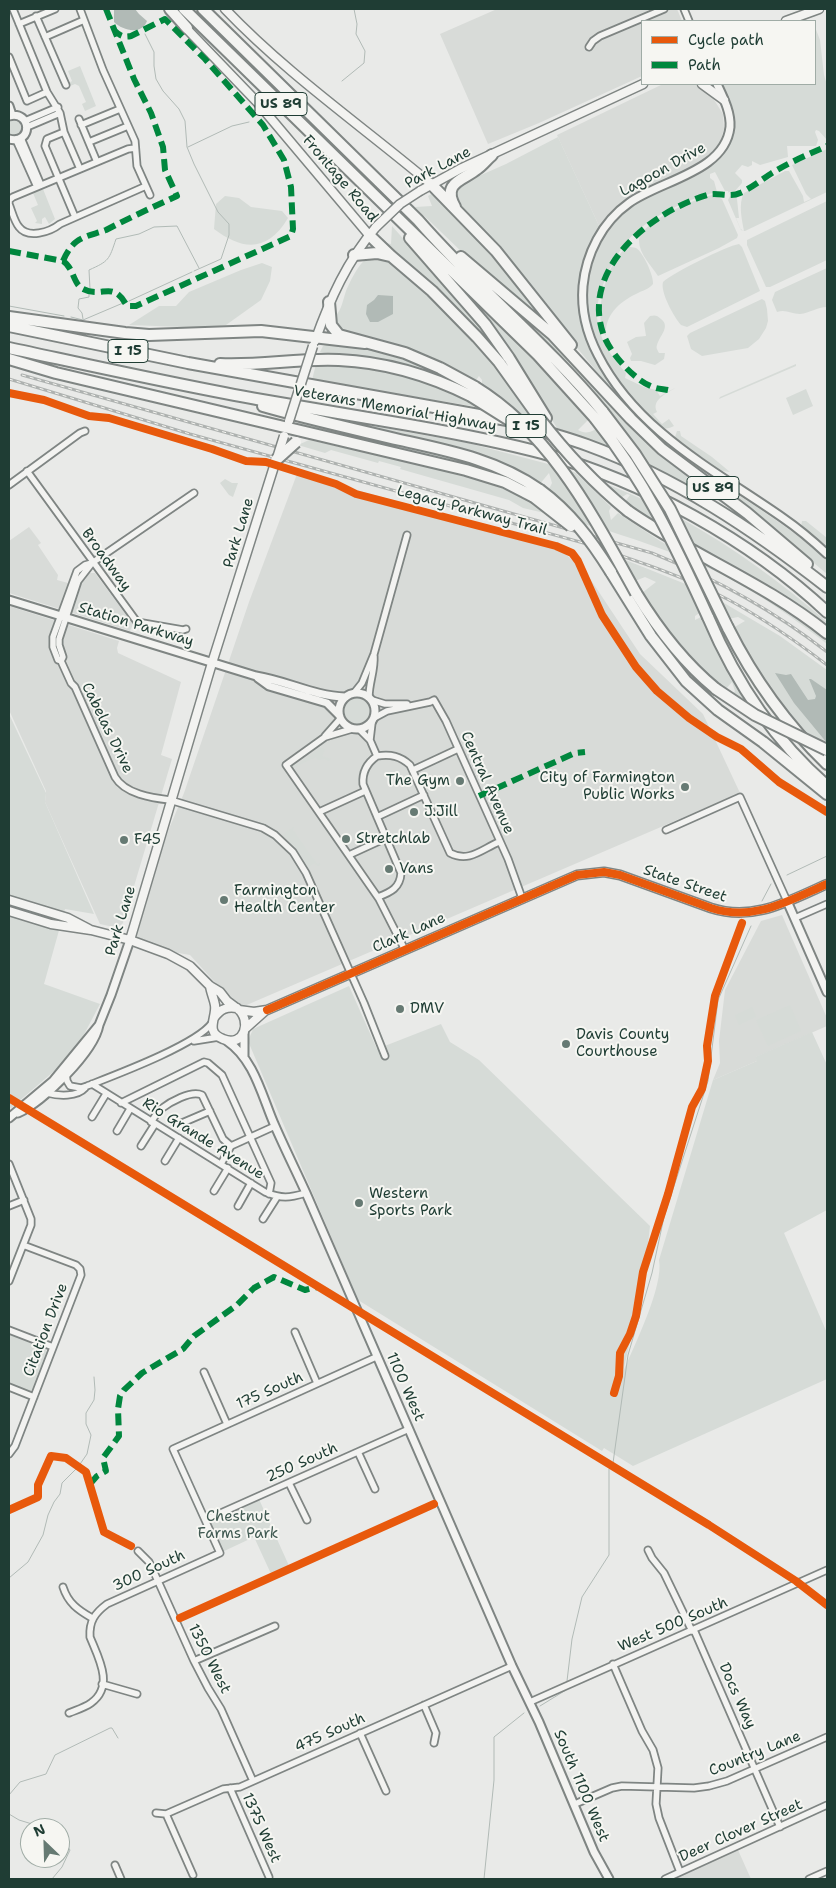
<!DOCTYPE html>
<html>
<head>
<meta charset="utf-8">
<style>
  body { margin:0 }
  #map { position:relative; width:836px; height:1888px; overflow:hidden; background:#e9eae8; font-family:"Shantell Sans",sans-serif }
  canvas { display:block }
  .frame { position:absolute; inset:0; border:10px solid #1f3d34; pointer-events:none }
  .legend { position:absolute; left:641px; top:20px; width:175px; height:65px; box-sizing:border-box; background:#f6f6f2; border:1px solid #a0aca6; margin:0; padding:6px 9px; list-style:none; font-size:15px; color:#1f3d34 }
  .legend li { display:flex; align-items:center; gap:10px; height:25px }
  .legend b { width:25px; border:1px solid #a0aca6 }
  .north { position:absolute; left:20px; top:1818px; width:50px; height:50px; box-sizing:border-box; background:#f6f6f2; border:1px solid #a0aca6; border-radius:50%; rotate:336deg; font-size:14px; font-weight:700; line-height:20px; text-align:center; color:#1f3d34 }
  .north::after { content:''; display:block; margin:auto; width:18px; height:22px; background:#667a73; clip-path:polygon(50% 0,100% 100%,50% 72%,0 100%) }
</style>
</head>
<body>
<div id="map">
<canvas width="836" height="1888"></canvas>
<div class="frame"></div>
<ul class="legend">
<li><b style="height:6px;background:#e8590c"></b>Cycle path</li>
<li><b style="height:6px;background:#00873e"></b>Path</li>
</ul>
<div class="north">N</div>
</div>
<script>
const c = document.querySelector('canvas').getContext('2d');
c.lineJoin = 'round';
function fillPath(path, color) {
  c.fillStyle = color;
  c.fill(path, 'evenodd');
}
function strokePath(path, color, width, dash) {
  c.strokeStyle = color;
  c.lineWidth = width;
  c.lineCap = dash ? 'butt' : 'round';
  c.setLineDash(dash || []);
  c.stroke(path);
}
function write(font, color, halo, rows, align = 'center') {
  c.font = font + ' "Shantell Sans",sans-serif';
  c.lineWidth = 4;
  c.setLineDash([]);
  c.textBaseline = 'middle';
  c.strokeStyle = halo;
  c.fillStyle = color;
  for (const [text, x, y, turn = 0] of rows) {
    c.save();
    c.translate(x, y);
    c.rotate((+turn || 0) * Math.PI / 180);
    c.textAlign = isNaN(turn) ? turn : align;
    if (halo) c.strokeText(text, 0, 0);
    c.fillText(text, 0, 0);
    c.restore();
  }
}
fillPath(new Path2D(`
  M497 9H677L682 21H642V76L539 123 488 144 440 34Z
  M663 84H695L711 95 723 114 724 129 720 143 710 157 703 162 646 188 626 201 600 228 557 135Z
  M297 474 555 544 587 574 640 654 703 714 740 793 242 1007 231 1000 190 955 127 944 169 829 184 793 249 602Z
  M29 527 41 543 38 545 58 575 57 580 79 586 88 573H95L133 624 130 631 9 593V541Z
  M9 606 119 641 117 648 118 653 181 682 161 755 172 759 123 923 118 928 100 924 45 802 46 791 9 710Z
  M782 915 827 1018V1026L756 1057 757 1061 713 1080 720 1063 719 1041 725 990 761 921Z
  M738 1850 751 1879H674Z`), '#d8dbd8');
fillPath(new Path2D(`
  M815 27 820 40 824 75 827 85V140L819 131 816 130 815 132 818 140 816 146H787L788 157 760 165 752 161V165L748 167 742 165 735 173 742 180V183L735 191 729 192 730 196H735L737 199 739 218H736L741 230 744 231C742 220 738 204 744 193L785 171H789L803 196 804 202 811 199 806 194 792 165 827 149V192C800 205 772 218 745 231H743L740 228 728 200 730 196 728 191H725L715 172 710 174V178L714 181 717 192C689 198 647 218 628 240 618 252 611 265 605 280 599 294 595 309 598 324 602 345 613 358 626 373L625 378 644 387 656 390 660 396 675 388C666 394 651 400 657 412L653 414 662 424 669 419 674 426C670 428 667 429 662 428 653 425 630 396 622 387L623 386 617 378 615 379C598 352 583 323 586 289 586 285 588 283 589 279 591 262 596 247 606 232H608L622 213 652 193 654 194 707 168 717 160 726 150 731 139 735 118 721 84H815Z
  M80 66 96 106 85 111 82 104 86 102 79 86 75 84 70 86 69 83 72 81 68 71Z
  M15 119 23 124V132L17 137 9 136V120Z
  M558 137 600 228C550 311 600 386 665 441 716 485 777 515 827 560V574L771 527 673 453 648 430 608 385 457 204 455 194 457 188 463 183 506 164Z
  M43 189 55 219 49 224 45 217 42 219V224L35 223 37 221 31 208 38 205 33 193Z
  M433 193 491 252 556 331 465 255 415 207 432 206 428 196Z
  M713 195 722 199 738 235 737 238 719 248 658 276C652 266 639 254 639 241 640 222 696 198 713 195Z
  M225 196 239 198 251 207 282 211 288 218C268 252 243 251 214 229L216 204Z
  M827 201V260L770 287H766L747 245V240Z
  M392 226 477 322 509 367 387 247 383 242 391 244Z
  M739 244 742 247 760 291 687 327 681 325C674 317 660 292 663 282 673 273 726 246 739 244Z
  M628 247C631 247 633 247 636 248 643 252 654 276 653 284 648 290 643 290 636 294 619 302 604 316 606 336 592 316 607 259 628 247Z
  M372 256 387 259 393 263 428 294 488 354C490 360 493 365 499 368L514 392 538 422 521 417 482 387V380L479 376 474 383 410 350 383 342 345 335 335 322V316C342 310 343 299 346 291 351 280 360 259 372 256Z
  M262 263 272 267 270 281 261 300 226 325 210 328 129 325 159 306H176L189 292 241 270Z
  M827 268V307C817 307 810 313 800 314 791 314 786 309 777 312L772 300 775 292Z
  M455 281 541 366 589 419 578 430C591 438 602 424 612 416L610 412 611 411 573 369 484 283 561 348 654 449 730 507 648 464 609 447 557 428 508 350Z
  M762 299 765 301 767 309 768 321 766 328 759 339 748 348 702 356 691 349 687 336 690 333Z
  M650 316C655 315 657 315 661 319 671 327 659 336 657 345 656 348 657 349 659 353H665L664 359 655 365 641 361H631L630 358 632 354 627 342 636 337 646 336 644 323Z
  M331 343C362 347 396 351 425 365 438 371 450 379 463 386 414 363 374 358 321 355L324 353 320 352 323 346Z
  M316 364 363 366 401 373 450 390 449 392 484 408 312 380Z
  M796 364V366L719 399 720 397Z
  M806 389 813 406 793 415 786 398Z
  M318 416 468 443 552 465 562 477 594 527 583 524 548 491 552 483 549 473 539 485C498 456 459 448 411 437 380 430 349 423 318 416Z
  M298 422C374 439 460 450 528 488L299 426Z
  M677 431H680L681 436 712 457 730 472 722 471 678 441 675 437Z
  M309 440 460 473 515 493 536 505 537 504 553 515 523 508 509 500 400 469 401 467 379 461 378 463 331 450 325 453 298 445Z
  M568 470 576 473 611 507 609 511 611 520 618 513 660 541 764 595 827 639V644C794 618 759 594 721 574 685 556 646 543 606 530L589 500Z
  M225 479 232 483H238L233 497 229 495 220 483Z
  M599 481C627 492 655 504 682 519 734 548 782 583 827 622V628L774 589 657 526 624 503 630 495 627 494 619 499Z
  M802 521H806L827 538V548L801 527Z
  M623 559 688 585 701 612 695 616V620L701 617 729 672 751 707 732 695 735 691 732 682 725 690C691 662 665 630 642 593L656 582 645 577 635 581Z
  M719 600 780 636 827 670V745L806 735 768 685 733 628 745 621 738 617 728 619Z
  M343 712a14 14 0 1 1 28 0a14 14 0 1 1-28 0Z
  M9 714 46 793 45 802 94 914 65 909 44 984 100 1004 80 1042 60 1066 11 1108 9 1107Z
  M321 748 325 749 322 756 331 759 329 761 325 759 318 760 316 757 293 768V771L291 769 294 764 300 763Z
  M294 827 293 830 317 864 320 863 321 865 317 866 315 863 310 866V869L306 862 308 868 298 853 282 837 283 835 302 856 283 834Z
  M349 986 377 1049 441 1024 450 1042 479 1060 650 1226 644 1280 623 1372C634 1346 664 1286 659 1260L713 1080 757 1061 755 1057 812 1032 827 1065V1210L784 1233 827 1333V1379L633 1466 604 1448 602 1451 358 1300 248 1041 253 1029Z
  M790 1005 801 1031 768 1046 756 1020Z
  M752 1007 756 1017 739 1025 735 1015Z
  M9 1333 45 1346 47 1353 33 1390 28 1392 9 1385Z
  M258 1497 290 1568 272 1576 254 1537 220 1553 205 1520Z`), '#d6dbd7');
fillPath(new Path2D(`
  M114 9H135L139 14 147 21C142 35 123 31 114 22Z
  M378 295 393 296V314L378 322H370L366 314 367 305 374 300Z
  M775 673 786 675 791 674 808 700 815 699 816 696 809 679H811L827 690V743L794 703Z`), '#b1bab6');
strokePath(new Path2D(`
  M145 34 154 52V66L156 79 163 91 179 109 185 121 187 147 194 164 218 212 229 224V235L221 259 194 271
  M342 81 364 63 365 51 356 34 357 24 354 9
  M188 147 232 126 249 122
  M90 289 89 270C109 261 109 260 116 239L139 234 154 227 177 226 199 268
  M129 301 192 272
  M9 306 64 316
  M71 317 83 320 123 303
  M83 319 82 313 78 308 79 299 89 297V294
  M787 875 827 856
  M762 901 771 884
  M9 1578 28 1562 43 1535 48 1515 54 1502 60 1494 62 1483 78 1467 87 1454 91 1435 86 1424V1413L94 1400 95 1390 94 1377
  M567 1681 572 1639 582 1597 609 1555V1469L613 1463 628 1355 652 1273 664 1217 708 1081 718 1000 751 926
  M540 1706 566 1690
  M9 1795 20 1782 46 1774 55 1755 110 1728H112L118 1738
  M9 1814 19 1820 45 1828
  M52 1879 62 1867 70 1850 60 1836
  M484 1879 494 1780V1737L524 1713`), '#b1bab6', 1);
const minor = new Path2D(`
  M13 9 47 92 60 113 64 132 80 169
  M80 9 103 70 135 141 137 166 150 195
  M684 9 689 21
  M36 16 66 85
  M19 24 55 9
  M45 37 84 20
  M589 47 593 41 600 36 664 9
  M9 57 27 101 47 92
  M79 119 97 162
  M25 121 58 107
  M81 125 120 109
  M27 127 60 113
  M64 132 47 139 45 146 75 217
  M21 138 41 185
  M16 140 37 187
  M89 142 128 126
  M135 148 128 149 13 197 9 200V204C12 211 14 221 19 227 28 239 50 232 60 224L146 186
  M27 471 137 622 183 630 186 629
  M9 485 80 433 85 431
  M194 493 92 563 85 565 77 571 53 637V647L58 660 61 661 71 683 75 687 115 777C125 794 152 798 170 800L263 828 275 835 293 852 306 873 364 1003 385 1056
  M61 661 63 657 59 645V639L78 581 92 563
  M354 693 362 683 374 654 407 535
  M369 697C369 683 375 670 374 656
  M372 700 385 704H407
  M374 718 387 711 430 702 434 700 446 721 508 859 522 898
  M352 729 325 737 286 765 379 899 405 950
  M360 730 370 740 377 756
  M325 736 340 719
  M370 740 372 723
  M377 756C391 754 400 756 410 765L450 853C469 863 482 849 499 842
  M377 756C367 763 362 772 363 784L401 873C400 888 391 892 378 897
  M413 770 458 749
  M319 812 365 791
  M377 817 424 795
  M666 830 740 797 787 901
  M349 855 386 838
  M795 918 827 904
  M194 1041 219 1037
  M66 1074 67 1081 70 1086 81 1088 87 1086C115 1075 196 1045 212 1023
  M92 1084 265 1192C282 1199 289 1198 306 1193
  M47 1093C59 1096 77 1097 85 1088
  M121 1103 204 1062 208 1063 222 1075 271 1183 269 1194
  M92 1117 106 1094
  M151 1122C154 1118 157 1112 161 1109 170 1102 191 1090 202 1095L223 1139 231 1146
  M182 1123 210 1111
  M117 1131 130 1109
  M141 1146 155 1124
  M165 1161 179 1138
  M9 1164 31 1219V1225L9 1281
  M221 1164 231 1146 275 1126
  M214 1191 228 1168
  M9 1206 24 1200
  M238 1206 251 1183
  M263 1219 277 1197
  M9 1330 53 1347
  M295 1332 317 1383
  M204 1372 227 1424
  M9 1387 34 1397
  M358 1452 375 1489
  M9 1454 15 1446 81 1275 80 1269 76 1265 23 1245
  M289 1483 307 1520
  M205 1520 409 1429
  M648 1550 652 1558 664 1573 692 1631
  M138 1551 149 1562 153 1570 194 1661 208 1688 221 1709 253 1781
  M63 1587C68 1603 78 1610 92 1618
  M694 1630 780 1827
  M194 1661 275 1626
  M613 1664 642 1731 653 1750 658 1768 656 1804 659 1818 680 1872
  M102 1684 137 1694
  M530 1702 827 1570
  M424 1705 436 1733 434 1743
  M69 1713C76 1710 84 1708 91 1703 115 1686 98 1657 90 1637 89 1621 95 1613 107 1604L220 1553 173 1449 376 1357
  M360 1733 386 1791
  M230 1788 269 1877
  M575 1804 612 1788 622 1786 694 1788 709 1786 727 1781 827 1737
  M156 1813 166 1814 223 1789 240 1787 512 1666
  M166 1814 193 1875
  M115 1865 121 1879
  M665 1879 827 1805
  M809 1879 827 1871`);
const tertiary = new Path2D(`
  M717 84C723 97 731 112 730 127 725 172 661 180 629 203 602 222 586 254 583 286 581 310 587 334 598 355 637 432 716 471 783 518 799 529 813 541 827 554
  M9 106 12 115
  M9 116C32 110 33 145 9 139
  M9 600 256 676C287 681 314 696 345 697
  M258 678 269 686 327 703 339 715
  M339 711a18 18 0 1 1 36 0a18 18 0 1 1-36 0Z
  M787 901 827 992
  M227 1041C255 1060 262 1097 275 1126 285 1149 296 1171 306 1193L512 1666 539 1722 594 1852 609 1879
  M244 1056V1032
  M18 1113C43 1102 94 1052 99 1025
  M9 1118 53 1081 99 1025 111 995 130 940`);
const secondary = new Path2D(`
  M225 9C287 74 362 126 431 184
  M786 21 819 9
  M184 26 257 102 369 235
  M702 84 724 100
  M420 191 460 169 643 84
  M315 341C330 299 347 261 376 227
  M9 900 68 918 89 929
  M9 911 51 924 91 930 130 940 168 954 190 966 210 986 220 992 227 1001 235 1007
  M130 940 212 663 276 460
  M210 986C211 993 214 999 215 1005 217 1018 204 1032 223 1039 244 1048 253 1021 237 1008 227 1006 220 1009 214 1018
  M239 1010 254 1012 267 1010 577 875 604 872 620 875 711 908C754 922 788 901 827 884
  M246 1028 265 1011`);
const motorway = new Path2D(`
  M170 9 187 28
  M184 9 538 355 595 418
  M203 9 418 220C476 287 546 343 603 412
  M431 184 496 251 571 345
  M455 207C441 182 464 180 477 169 483 165 487 159 492 155
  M369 235 391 256 432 291 477 337 499 362 537 415
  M410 238 485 324 509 358 546 418
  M354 255 377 253 390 256
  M461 257 553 335 631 419 662 449 747 513 807 564
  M329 302 331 325 339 335 405 353 440 368 475 387
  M9 317 125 333 149 335 261 331 365 343
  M9 326 188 363 507 420
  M9 348C93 366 177 385 262 400 311 408 360 417 409 425 454 433 498 441 542 453 643 481 750 540 827 612
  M9 359 56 373 466 470 505 482 534 497
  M220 364C260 366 299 358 339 360 385 362 429 375 471 396
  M263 406C308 419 354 429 400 440 450 451 497 460 540 490
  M521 425C543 431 565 437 587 445 675 477 754 530 827 587
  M628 511C693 556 765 583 827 633
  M611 572 651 636 686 681 718 710 763 742 827 794
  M636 593C658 629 683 662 716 689
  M708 617C736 683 773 739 827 786
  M728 628C753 678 787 725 827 764`);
strokePath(minor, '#7f8583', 9);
strokePath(tertiary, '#7f8583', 11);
strokePath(secondary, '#7f8583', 11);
strokePath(motorway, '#7f8583', 14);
strokePath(minor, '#f3f3f1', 5.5);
strokePath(tertiary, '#f3f3f1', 7);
strokePath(secondary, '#f3f3f1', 8);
strokePath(motorway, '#f3f3f1', 10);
const rail = new Path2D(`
  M22 375 652 553C716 579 772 609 827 652
  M9 379 190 434 580 542C631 559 682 575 729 600 764 619 796 641 827 665`);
strokePath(rail, '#aeb2b0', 3);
strokePath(rail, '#f6f6f2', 1, [4]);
const secondaryBridge = new Path2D(`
  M376 227 400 204 420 191
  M289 421 313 346
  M277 458 284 436`);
const motorwayBridge = new Path2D(`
  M475 387C552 434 593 516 636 593
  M471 396 514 423
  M603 412 635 454 670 509 728 628
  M539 418C565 452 595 484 628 511
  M595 418C644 479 676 547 708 617
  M276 460 296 442
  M540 490C570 512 591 540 611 572
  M534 497 571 526
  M716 689 755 715 827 750`);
strokePath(secondaryBridge, '#7f8583', 11, []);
strokePath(motorwayBridge, '#7f8583', 14, []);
strokePath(secondaryBridge, '#f3f3f1', 8);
strokePath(motorwayBridge, '#f3f3f1', 10);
strokePath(new Path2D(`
  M9 251 63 261C74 268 73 284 83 289 103 299 112 279 127 306H136L291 236 293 229 291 187 284 160 263 125 205 59 165 19 131 36C123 38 119 35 114 30
  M63 261C66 254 70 247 76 242 85 235 96 234 106 230 129 218 153 207 177 196L165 170 163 147 151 113 134 79 106 9
  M668 390C663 389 658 389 653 387 635 381 611 354 604 336 579 270 650 212 707 195 717 192 730 198 740 193 748 190 764 178 772 173 790 162 809 154 827 146
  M479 796 575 753 585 752
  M90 1484 97 1476 106 1471 103 1458 119 1436 118 1409 120 1396 124 1390 142 1373 183 1349 194 1336 237 1305 254 1288 274 1277 305 1290 317 1287`), '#00873e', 6, [12, 6]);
strokePath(new Path2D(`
  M9 393 44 400 89 416 109 418 212 449 246 461 266 462 336 484 356 494 556 546 572 553 578 561 602 615 636 667 657 691 689 718 717 737 741 749 779 782 827 812
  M267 1010 577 875 604 872 620 875 711 908C754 922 788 901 827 884
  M9 1098 709 1525 796 1581 827 1605
  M614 1393 619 1376 620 1353 630 1334 636 1316 643 1272 668 1194 692 1107 702 1089 708 1061 707 1046 715 996 742 923
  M9 1510 38 1497V1485L51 1456 66 1458 86 1472 104 1532 131 1546
  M180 1618 434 1504`), '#e8590c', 8);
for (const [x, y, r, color] of [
  [460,781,5,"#667a73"],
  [685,787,5,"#667a73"],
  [414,812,5,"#667a73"],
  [346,839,5,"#667a73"],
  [124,840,5,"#667a73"],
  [389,869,5,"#667a73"],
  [224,900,5,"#667a73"],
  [400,1009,5,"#667a73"],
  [566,1044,5,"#667a73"],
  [359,1203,5,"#667a73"]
]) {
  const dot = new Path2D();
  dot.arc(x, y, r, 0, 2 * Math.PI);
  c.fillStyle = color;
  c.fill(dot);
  strokePath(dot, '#f6f6f2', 2);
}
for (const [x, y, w] of [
  [281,104,52],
  [128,351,40],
  [526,426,40],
  [713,488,52]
]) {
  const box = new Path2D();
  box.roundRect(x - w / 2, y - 11.5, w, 23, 4);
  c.fillStyle = '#f6f6f2';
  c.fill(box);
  strokePath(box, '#1f3d34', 1);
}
write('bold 14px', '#1f3d34', null, [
  ["US 89",281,104],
  ["I 15",128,351],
  ["I 15",526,426],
  ["US 89",713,488]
]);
write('15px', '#1f3d34', '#f6f6f2', [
  ["Park Lane",438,168,-28],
  ["Lagoon Drive",663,170,-29],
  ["Frontage Road",340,179,50],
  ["Veterans Memorial Highway",395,409,10],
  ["Legacy Parkway Trail",472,511,15],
  ["Park Lane",239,533,-73],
  ["Broadway",106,560,54],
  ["Station Parkway",136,625,17],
  ["Cabelas Drive",107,728,64],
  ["Central Avenue",487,783,66],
  ["State Street",685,884,19],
  ["Park Lane",121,921,-73],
  ["Clark Lane",409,933,-24],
  ["Rio Grande Avenue",203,1139,32],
  ["Citation Drive",46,1330,-69],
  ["1100 West",405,1387,66],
  ["175 South",270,1391,-24],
  ["250 South",302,1463,-24],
  ["300 South",149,1571,-25],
  ["West 500 South",673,1625,-23],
  ["1350 West",209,1659,63],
  ["Docs Way",737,1696,66],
  ["475 South",330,1733,-24],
  ["Country Lane",755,1754,-22],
  ["South 1100 West",581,1786,67],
  ["1375 West",261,1828,66],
  ["Deer Clover Street",741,1831,-24]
]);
write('15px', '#1f3d34', '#f6f6f2', [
  ["City of Farmington",675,778,"right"],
  ["Public Works",675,795,"right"],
  ["The Gym",450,781,"right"],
  ["J.Jill",424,812],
  ["Stretchlab",356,839],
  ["F45",134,840],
  ["Vans",399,869],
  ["Farmington",234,891],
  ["Health Center",234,908],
  ["DMV",410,1009],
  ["Davis County",576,1035],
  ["Courthouse",576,1052],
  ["Western",369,1194],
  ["Sports Park",369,1211]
], 'left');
write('15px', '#415a52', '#f6f6f2', [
  ["Chestnut",238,1517],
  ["Farms Park",238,1534]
]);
</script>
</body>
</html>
